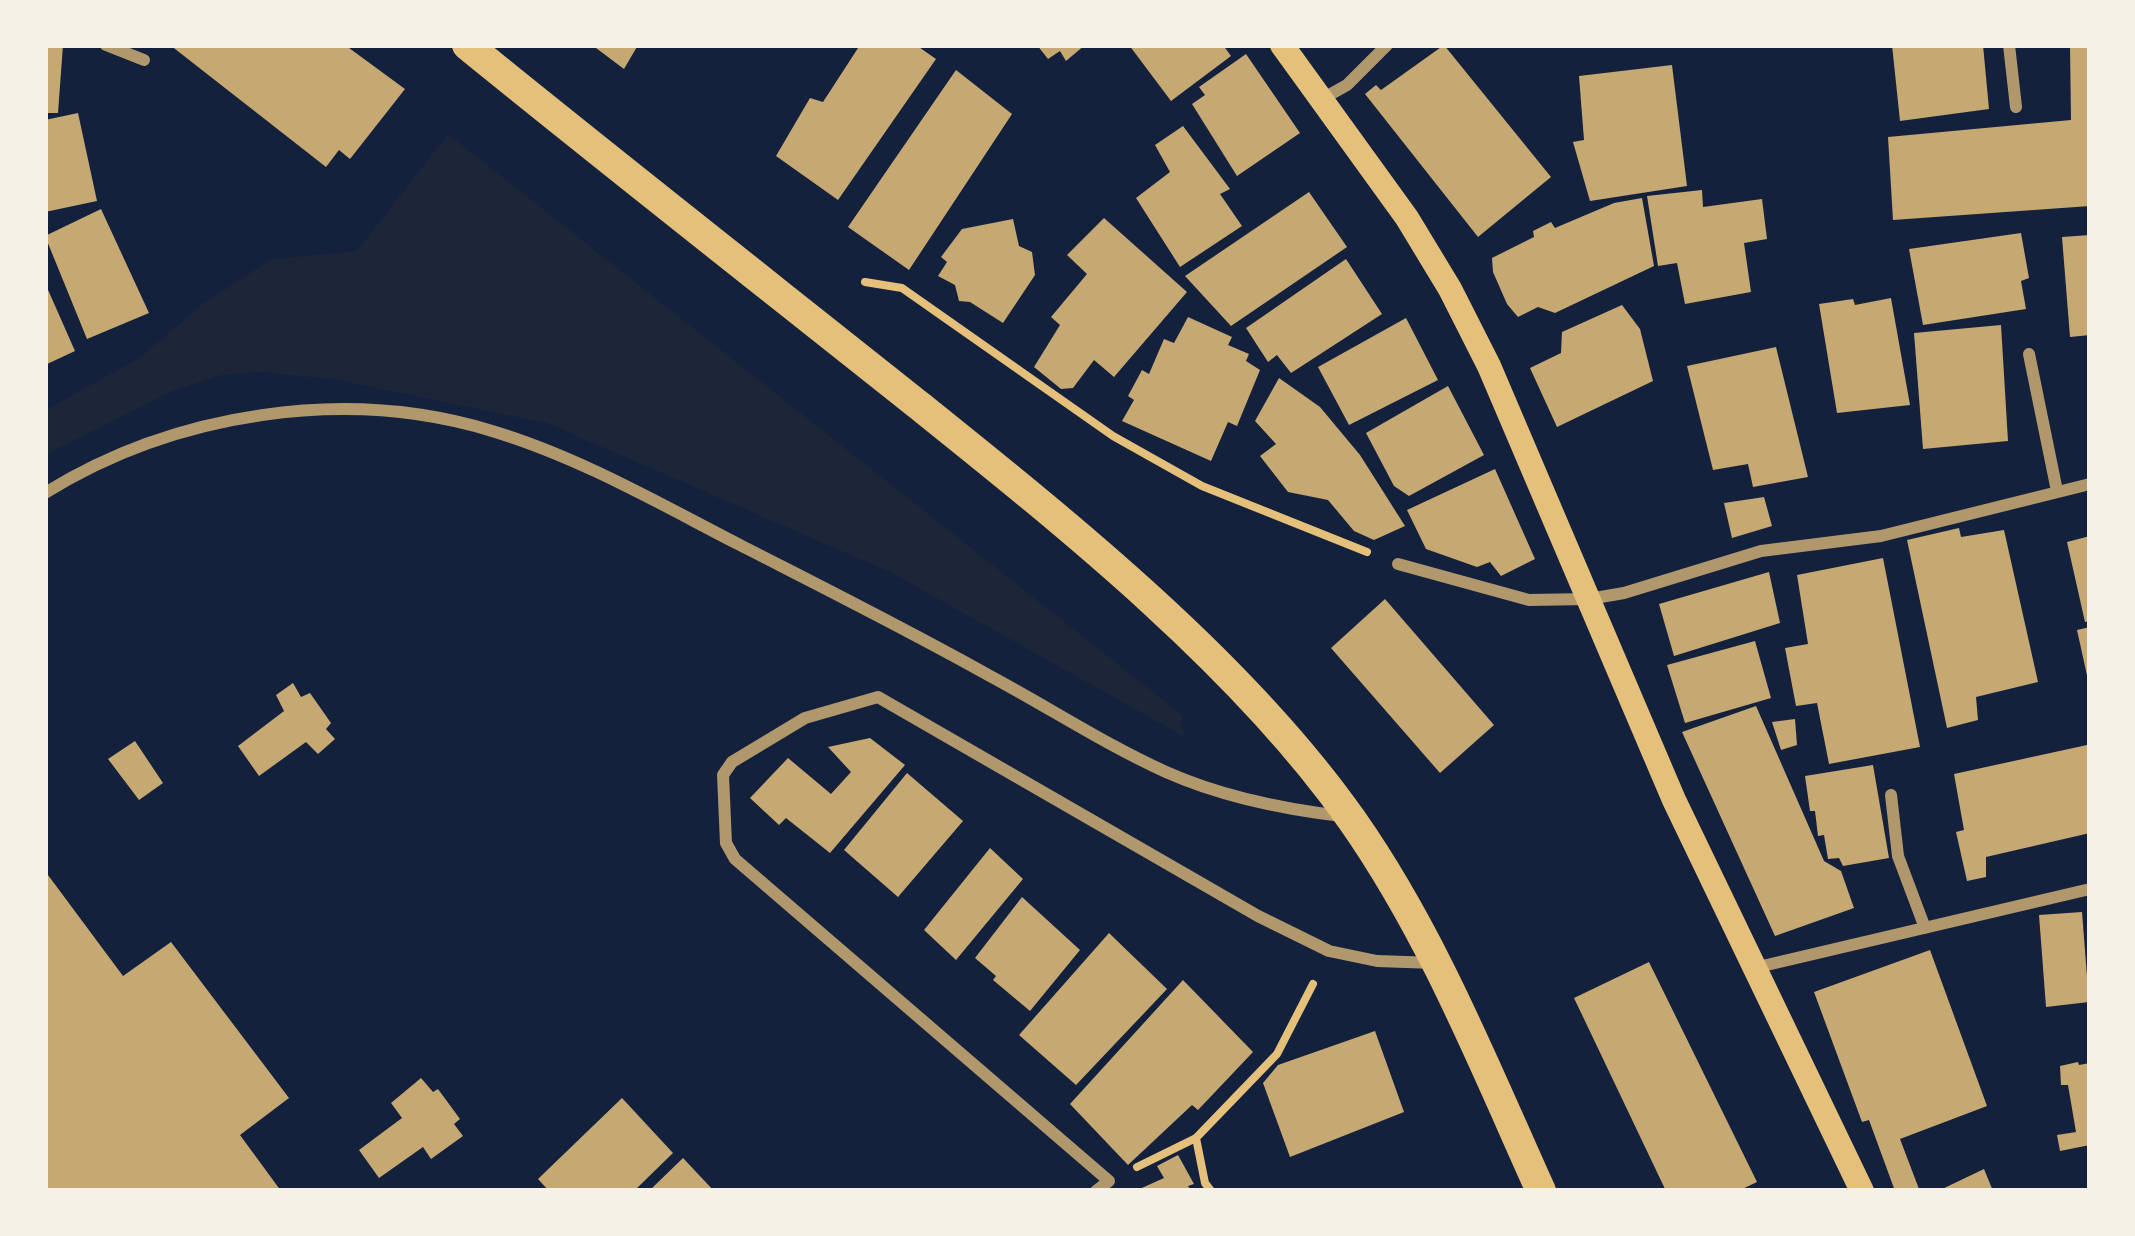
<!DOCTYPE html>
<html>
<head>
<meta charset="utf-8">
<style>
  body { margin:0 }
  #map { position:relative; width:2135px; height:1236px; overflow:hidden; background:#14213d; font-family:"Source Sans 3",sans-serif }
  canvas { display:block }
  .frame { position:absolute; inset:0; border:48px solid #f6f1e7; pointer-events:none }
</style>
</head>
<body>
<div id="map">
<canvas width="2135" height="1236"></canvas>
<div class="frame"></div>
</div>
<script>
const c = document.querySelector('canvas').getContext('2d');
c.lineJoin = 'round';
function fillPath(path, color) {
  c.fillStyle = color;
  c.fill(path, 'evenodd');
}
function strokePath(path, color, width, dash) {
  c.strokeStyle = color;
  c.lineWidth = width;
  c.lineCap = dash ? 'butt' : 'round';
  c.setLineDash(dash || []);
  c.stroke(path);
}
fillPath(new Path2D(`
  M448 134 1182 715 1183 736 890 572 547 423 332 379 262 372 222 375 172 391 45 455V410L141 357 201 305 272 259 357 251Z`), '#1d2539');
fillPath(new Path2D(`
  M45 45H63L58 113H45Z
  M170 45H345L405 89 350 159 339 150 326 167Z
  M592 45H638L624 69Z
  M860 45H916L936 59 838 200 776 156 810 98 823 102Z
  M1037 45H1085L1066 61 1060 51 1048 59Z
  M1129 45H1223L1231 56 1171 101Z
  M1444 45 1551 177 1478 237 1365 94 1376 85 1381 90Z
  M1892 45H1983L1989 109 1900 121Z
  M2070 45H2090V206L1893 220 1888 137 2071 120Z
  M1246 54 1300 133 1237 176 1192 104 1205 95 1199 87Z
  M1672 65 1687 186 1590 201 1573 142 1584 140 1579 76Z
  M956 70 1012 114 909 270 848 227Z
  M78 113 97 201 45 212V120Z
  M1183 126 1230 189 1220 194 1242 226 1180 267 1136 198 1170 172 1155 145Z
  M1702 190 1703 207 1762 199 1767 239 1744 243 1751 292 1685 304 1677 263 1658 266 1647 196Z
  M1309 192 1347 247 1231 326 1185 276Z
  M1642 198 1654 266 1555 313 1538 307 1518 317 1507 304 1493 272 1492 258 1534 237 1533 231 1551 222 1555 228 1614 203Z
  M101 209 149 313 87 339 45 236Z
  M1104 218 1187 292 1114 377 1094 360 1073 388 1061 389 1034 367 1060 325 1051 317 1087 274 1067 255Z
  M1013 219 1019 246 1032 252 1035 275 1003 323 970 302 959 301 955 285 938 276 947 262 941 257 962 229Z
  M2021 233 2029 278 2021 281 2026 309 1923 325 1909 249Z
  M2090 235V335L2070 337 2062 237Z
  M1346 259 1382 314 1291 373 1277 355 1268 362 1246 328Z
  M45 283 75 351 45 365Z
  M1891 298 1910 405 1837 413 1819 304 1853 299 1855 305Z
  M1622 305 1640 329 1653 381 1557 427 1530 368 1561 353 1562 332Z
  M1188 317 1232 337 1228 345 1249 354 1246 361 1260 370 1237 426 1228 422 1211 461 1122 421 1134 400 1128 396 1142 370 1149 374 1164 339 1174 343Z
  M1406 318 1438 380 1349 425 1318 367Z
  M2001 325 2008 441 1923 449 1914 333Z
  M1776 347 1808 477 1753 487 1748 464 1713 470 1687 366Z
  M1279 378 1320 407 1360 455 1405 526 1374 540 1354 531 1328 500 1288 492 1260 456 1276 444 1255 421Z
  M1448 386 1484 455 1409 496 1394 486 1366 433Z
  M1495 469 1535 559 1501 576 1490 562 1477 567 1426 549 1407 510Z
  M1764 497 1772 526 1732 538 1724 503Z
  M1959 528 1961 537 2004 530 2038 682 1976 697 1978 720 1947 728 1907 540Z
  M2090 536V621L2085 622 2067 542Z
  M1883 558 1920 747 1829 764 1817 703 1796 706 1785 648 1808 644 1797 575Z
  M1769 572 1780 623 1674 656 1659 604Z
  M1385 599 1494 725 1440 773 1331 648Z
  M2090 627V680H2088L2077 630Z
  M1755 641 1771 698 1685 723 1667 665Z
  M293 683 301 697 310 693 331 723 326 729 335 739 318 754 306 742 259 776 238 746 284 711 276 695Z
  M1756 706 1824 861 1841 871 1854 908 1775 936 1682 732Z
  M1795 719 1797 745 1781 750 1772 722Z
  M870 738 905 765 830 853 786 818 779 825 750 798 788 758 831 794 851 772 828 747Z
  M135 741 163 783 139 800 108 759Z
  M2087 745 2090 833 1986 857V877L1967 881 1956 832 1964 830 1954 774Z
  M1873 765 1889 858 1843 866 1839 858 1828 859 1824 835 1818 836 1815 811H1810L1805 776Z
  M907 773 963 821 898 897 844 850Z
  M990 848 1023 879 956 960 924 930Z
  M45 871 123 976 171 942 289 1098 240 1135 281 1191H45Z
  M1022 897 1080 950 1030 1011 993 980 996 976 975 958Z
  M2082 912 2089 1002 2046 1007 2039 915Z
  M1109 933 1167 989 1076 1085 1019 1035Z
  M1930 950 1987 1106 1900 1139 1919 1189 1895 1191 1869 1120 1862 1122 1814 992Z
  M1649 962 1757 1182 1738 1191H1666L1574 998Z
  M1183 980 1253 1052 1198 1110 1192 1105 1128 1165 1070 1104Z
  M1375 1031 1404 1112 1290 1157 1263 1083 1278 1065Z
  M2078 1062 2079 1065 2090 1063V1145L2060 1151 2057 1135 2076 1132 2068 1085H2061L2060 1066Z
  M421 1078 433 1092 438 1089 460 1119 454 1124 463 1136 431 1159 423 1147 379 1178 359 1150 402 1118 391 1103Z
  M622 1098 673 1153 634 1191H549L538 1179Z
  M1178 1155 1194 1184 1188 1186 1191 1191H1135L1164 1178 1157 1166Z
  M683 1158 714 1191H649Z
  M1984 1169 1993 1191H1938Z`), '#c6a872');
strokePath(new Path2D(`
  M865 282 902 288 1113 436 1202 486 1367 552
  M1196 1138 1205 1183 1211 1191
  M1137 1167 1196 1138 1277 1054 1313 984`), '#e5c07b', 8);
strokePath(new Path2D(`
  M106 45 144 60
  M2009 45 2016 107
  M1322 99 1347 85 1387 45
  M2029 354 2057 491
  M45 493C174 413 345 386 492 431 579 457 660 504 740 545 824 588 908 630 990 676 1048 707 1106 745 1166 772 1222 797 1282 809 1342 816
  M1398 564 1529 600 1589 599 1624 593 1761 551 1881 536 2090 484
  M1891 795 1898 856 1925 928
  M1754 968 2090 889
  M1096 1191 1109 1181 735 859 726 843 723 775 732 762 805 718 878 697 1258 916 1329 951 1377 961 1435 963`), '#b1986c', 12);
strokePath(new Path2D(`
  M1282 45 1407 218 1450 289 1489 366 1674 800 1862 1191`), '#e5c07b', 24);
strokePath(new Path2D(`
  M467 45C617 167 769 286 921 407 1068 525 1243 665 1352 820 1432 934 1484 1065 1541 1191`), '#e5c07b', 30);
</script>
</body>
</html>
